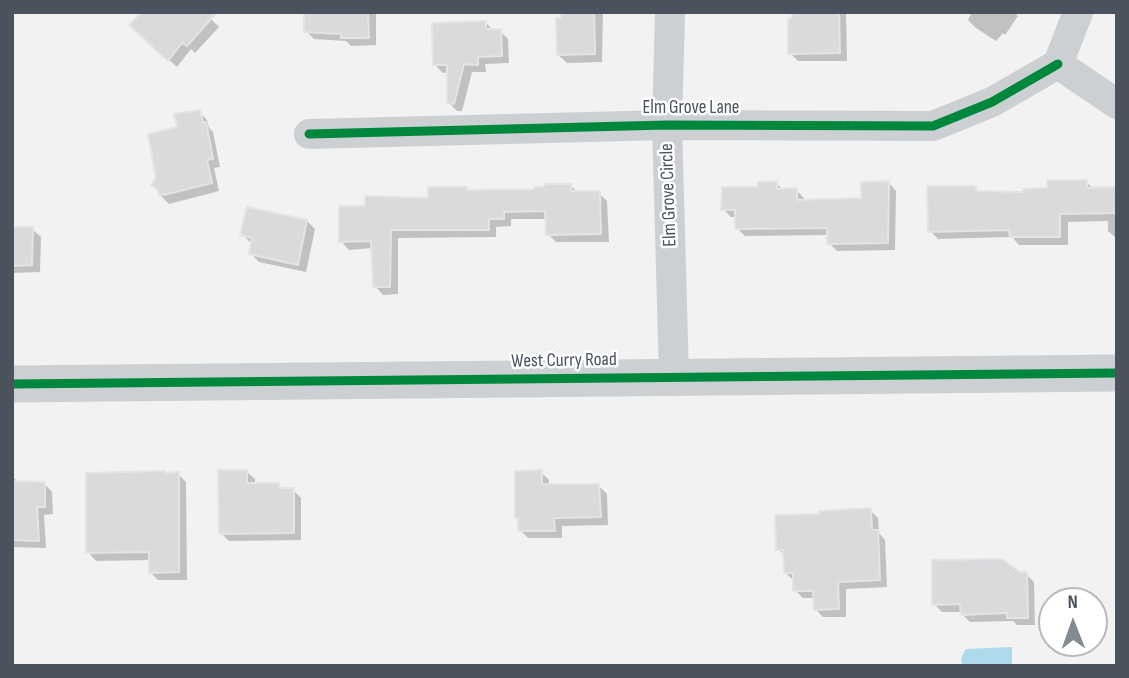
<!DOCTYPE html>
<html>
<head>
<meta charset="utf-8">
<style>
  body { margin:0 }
  #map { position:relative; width:1129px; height:678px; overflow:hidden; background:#f2f2f2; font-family:"Sofia Sans Condensed",sans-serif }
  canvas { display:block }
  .frame { position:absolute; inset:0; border:14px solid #49525d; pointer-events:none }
  .north { position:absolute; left:1038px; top:587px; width:70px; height:70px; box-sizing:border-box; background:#fff; border:2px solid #b6babe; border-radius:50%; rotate:359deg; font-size:19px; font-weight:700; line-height:28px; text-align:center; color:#49525d }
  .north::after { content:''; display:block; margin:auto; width:24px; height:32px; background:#848a91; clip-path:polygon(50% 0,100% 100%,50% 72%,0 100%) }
</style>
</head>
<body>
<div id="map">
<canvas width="1129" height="678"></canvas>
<div class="frame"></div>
<div class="north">N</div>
</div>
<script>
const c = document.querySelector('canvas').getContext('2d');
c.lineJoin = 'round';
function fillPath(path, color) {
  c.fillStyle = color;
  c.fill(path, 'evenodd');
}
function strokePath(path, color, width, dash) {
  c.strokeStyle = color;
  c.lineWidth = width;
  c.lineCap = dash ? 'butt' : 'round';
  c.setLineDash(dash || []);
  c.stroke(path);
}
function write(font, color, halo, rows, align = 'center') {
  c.font = font + ' "Sofia Sans Condensed",sans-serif';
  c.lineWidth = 5;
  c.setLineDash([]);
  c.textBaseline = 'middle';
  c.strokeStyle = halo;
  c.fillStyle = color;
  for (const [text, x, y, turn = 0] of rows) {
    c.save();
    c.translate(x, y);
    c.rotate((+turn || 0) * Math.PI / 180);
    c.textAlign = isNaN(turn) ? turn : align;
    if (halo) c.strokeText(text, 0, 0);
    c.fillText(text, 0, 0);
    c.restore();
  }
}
fillPath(new Path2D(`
  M1012 647V666H963C959 658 963 655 966 649Z`), '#aedbec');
fillPath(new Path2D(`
  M306 12H376V45L351 46 346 41 314 39 306 31Z
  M562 12H603L602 62 567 63 558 55Z
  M793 12H846L847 61H798L790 53Z
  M972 12H1014L1018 16 1005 35 1003 33 996 41 976 28 968 20Z
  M211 19 219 27 195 53 191 49 177 67 132 25Z
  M486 23 494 31H500L508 39 509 63 485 64 486 72H472L462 111H457L449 103 448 72 443 73 435 65Z
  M199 112 207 120 209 128 213 132 220 167 214 168 219 191 169 204 161 196 160 192 179 128Z
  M888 182 896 191 895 250 837 251 829 243V235L745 236 737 228V217H731L723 209 759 189 776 183 783 190H796L804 198V201L863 200Z
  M1086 182 1094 189H1117V239L1108 231V221L1068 222V245H1019L1012 237 938 239 930 231 975 187 981 193 1025 194Z
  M570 185 578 193H599L607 201 609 242H556L548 234 547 219H511V226L496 227V237L398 238V294L383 295 375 286 373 248 349 250 341 241 366 208 430 200 466 189 469 192 535 191Z
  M307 221 315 229 306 272 259 262 251 254 253 243 250 242 242 234Z
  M12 226 13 229H32L41 237 40 272 12 273Z
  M246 471 255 479V485H278L283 489 293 490 301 498V540L229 541 221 533Z
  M541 472 549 480V486H599L607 494 608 525 562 526V538H528L520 530Z
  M178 474 186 482 187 580H158L150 572V560L96 561 88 552Z
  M12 476 19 483H44L52 492 53 514 44 515 46 548 12 547Z
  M870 510 878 518 879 533 885 540 887 587 846 589V617H823L815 609V598H803L795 590 793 580 785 572V556L778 549 821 516Z
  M1020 573 1026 574 1034 582 1035 625H1017L1013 621 970 622 962 614V612H942L934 604Z`), '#0003');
const building = new Path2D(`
  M142 12H217L187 46 182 43 168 61 129 25Z
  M304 12H368L369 38H341V34L304 32Z
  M561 12H594L595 54 557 55 556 18H561Z
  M792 12H839L840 53 788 54V19L792 18Z
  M486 21V29H501L502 56 478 57V65L464 64 454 104 447 103V65H433L432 23Z
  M200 110 203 123 206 122 213 159 207 160 212 183 159 196 158 190 151 185 156 178 148 134 177 127 174 114Z
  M1047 180H1087V188L1117 187V213L1060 214V237H1010L1009 230 928 232 927 186H976V191L1023 192V189L1047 188Z
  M777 181V189L797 188V200L861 198V182L889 181 888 243 827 244V228L735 229V210H721L722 187H757L758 182Z
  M545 184H571V191H600L601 234 546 235 545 211 504 212V219H489V230H391L390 287H373L371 241 339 242V206H365V196L428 198V187H467V190L534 189V187H544Z
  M247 207 307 220 298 265 249 254 252 238 240 235Z
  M12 227H33L32 265 12 266Z
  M218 470H247V483H279V488H294V533L219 534Z
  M542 470V484H599L601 517 554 518 555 531H518V518H515V471Z
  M165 471 164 473 179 472V572L149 573V552L86 553V473Z
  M12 481 45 482V507H37L39 541 12 540Z
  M871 508 872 530H878L880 580 838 582 839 609 814 610 813 591H793V573H784L783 550H776L775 515 820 514 819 511Z
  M1002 559 1020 572H1027L1028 618H1007V613L961 615 960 604 932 605V560Z`);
fillPath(building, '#d9dadc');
strokePath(building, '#e3e4e5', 2);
strokePath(new Path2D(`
  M670 12 667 125 674 377
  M1058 64 1117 104
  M1058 64 1078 12
  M309 134 667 125 933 126 992 102 1058 64`), '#cdd0d3', 30);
strokePath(new Path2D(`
  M12 384 1117 373`), '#cdd0d3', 37);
strokePath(new Path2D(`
  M309 134 667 125 933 126 992 102 1058 64
  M12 384 1117 373`), '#00873e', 9);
write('19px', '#49525d', '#fff', [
  ["Elm Grove Lane",691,108],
  ["Elm Grove Circle",669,195,-92],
  ["West Curry Road",564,361,-1]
]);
</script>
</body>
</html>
